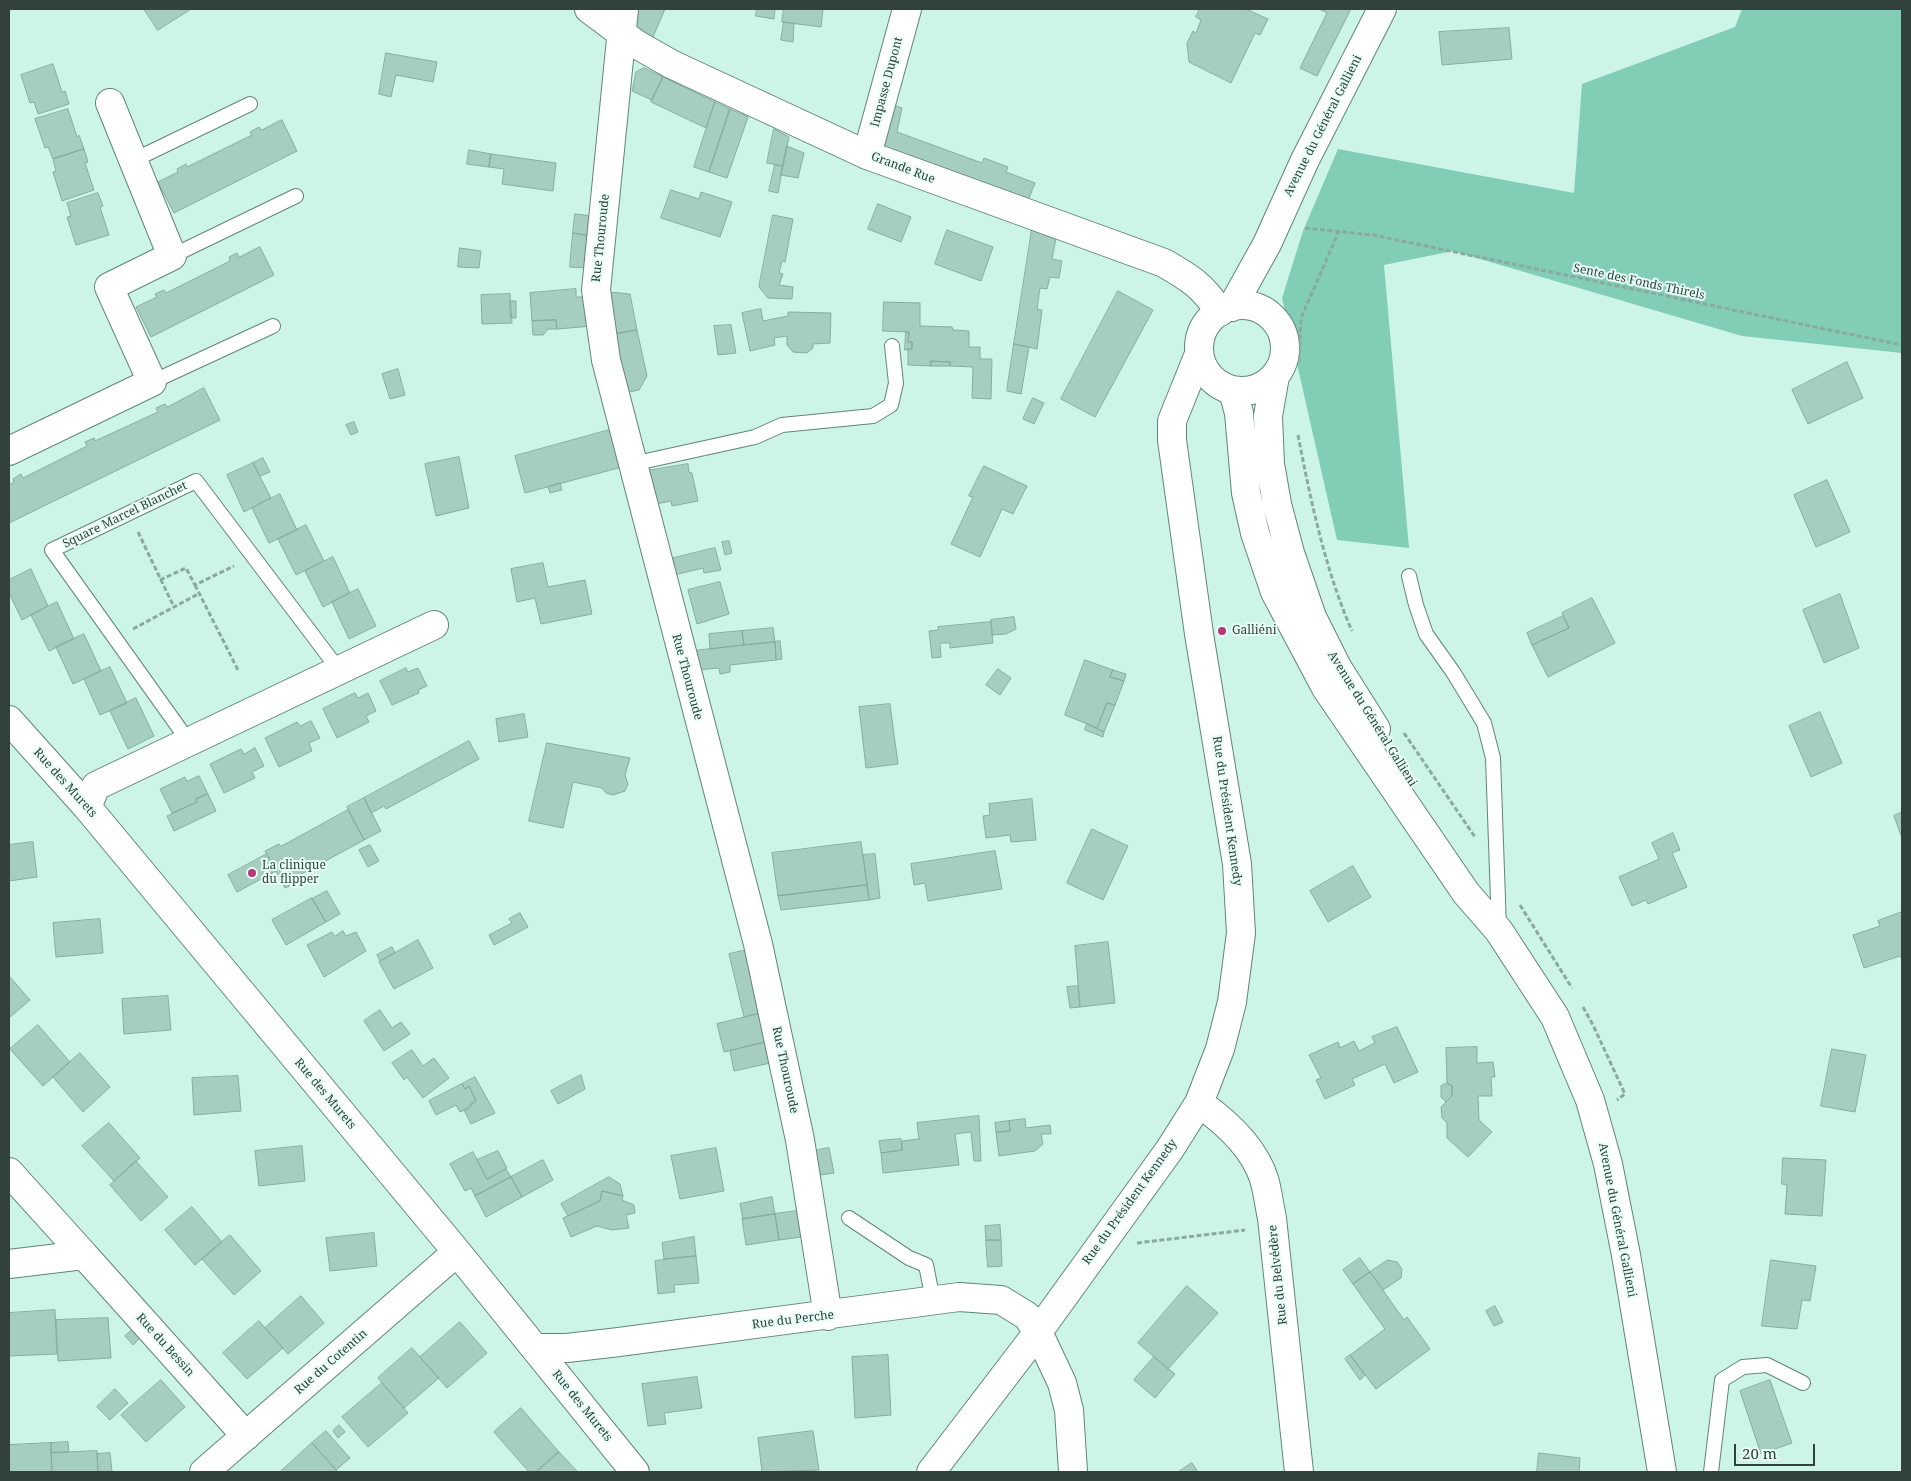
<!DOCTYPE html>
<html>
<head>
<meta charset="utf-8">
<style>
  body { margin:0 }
  #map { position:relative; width:1911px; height:1481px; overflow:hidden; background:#cdf5e7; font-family:"Noto Serif",serif }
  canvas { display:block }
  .frame { position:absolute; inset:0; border:10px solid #31413b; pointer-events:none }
  .scale { position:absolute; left:1734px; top:1444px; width:81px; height:22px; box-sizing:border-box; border:2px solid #31413b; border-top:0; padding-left:6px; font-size:15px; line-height:18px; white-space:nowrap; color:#31413b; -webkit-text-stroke:4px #e6fef6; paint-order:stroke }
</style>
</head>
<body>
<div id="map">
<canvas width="1911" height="1481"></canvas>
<div class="frame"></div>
<div class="scale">20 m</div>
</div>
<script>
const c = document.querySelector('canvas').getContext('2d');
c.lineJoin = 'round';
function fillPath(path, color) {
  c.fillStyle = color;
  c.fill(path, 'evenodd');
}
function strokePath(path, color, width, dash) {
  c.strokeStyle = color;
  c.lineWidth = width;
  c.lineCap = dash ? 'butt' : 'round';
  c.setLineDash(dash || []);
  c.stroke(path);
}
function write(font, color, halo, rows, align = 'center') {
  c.font = font + ' "Noto Serif",serif';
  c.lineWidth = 4;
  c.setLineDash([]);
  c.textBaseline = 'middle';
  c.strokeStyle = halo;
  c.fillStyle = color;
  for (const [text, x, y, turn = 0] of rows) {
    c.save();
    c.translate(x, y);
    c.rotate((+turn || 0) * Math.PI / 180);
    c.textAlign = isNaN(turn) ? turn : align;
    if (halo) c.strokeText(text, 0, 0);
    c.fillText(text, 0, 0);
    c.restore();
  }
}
fillPath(new Path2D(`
  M1742 9H1902V353L1742 336 1453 251 1384 265 1409 548 1337 540 1282 298 1303 231 1338 149 1574 193 1582 84 1735 27Z`), '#81cdb5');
const building = new Path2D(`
  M144 9H191L158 30Z
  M629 9H665L653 37 640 30 632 22Z
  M757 9H775L774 19 756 16Z
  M784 9H823L821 27 782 22Z
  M1200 9H1246L1268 19 1260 35 1255 33 1231 83 1189 62 1187 43 1193 31 1196 33 1201 20 1196 17Z
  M1319 9H1351L1317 76 1300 68 1327 13Z
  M784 22 794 23 793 42 781 40Z
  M1509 28 1512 59 1442 65 1439 32Z
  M386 53 437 62 433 82 396 75 391 97 379 94Z
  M53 64 62 92 65 91 69 104 38 114 34 102 30 103 21 75Z
  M644 68 663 77 652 100 632 91 636 72Z
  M663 77 715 102 706 128 651 102Z
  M715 102 730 109 709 172 694 167Z
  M891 104 902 108 897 132 982 163 984 158 1008 167 1006 172 1035 183 1027 203 879 147Z
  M68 109 77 137 79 135 84 149 53 159 48 147 45 148 35 119Z
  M730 109 748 117 727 178 709 172Z
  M282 120 297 151 174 213 158 182 178 172 177 169 186 164 187 167 252 135 250 132 259 127 261 130Z
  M774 129 789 137 783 166 767 163Z
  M787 146 804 153 798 178 781 175Z
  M84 149 88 162 85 163 94 190 62 201 53 172 56 171 53 159Z
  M469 150 491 154 489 167 467 164Z
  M491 154 556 163 553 191 502 184 504 169 489 167Z
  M775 165 783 166 778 193 769 191Z
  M671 190 699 199 701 192 732 202 720 237 661 218Z
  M98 193 103 206 100 207 109 235 76 245 67 217 71 216 67 203Z
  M878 204 911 217 901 242 868 229Z
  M575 214 593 216 591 236 573 233Z
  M773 215 793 219 785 262 782 261 779 273 783 274 779 285 793 287 792 299 768 298 759 287Z
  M1032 229 1056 238 1052 259 1062 261 1059 278 1050 277 1047 289 1040 288 1037 309 1042 310 1037 349 1014 344Z
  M947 230 993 247 981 281 935 264Z
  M573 233 591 236 588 268 570 267Z
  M260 247 274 275 151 337 136 307 157 297 155 294 164 290 166 293 230 261 229 257 237 253 239 257Z
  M460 248 481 251 479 268 458 267Z
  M576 289V297H590L593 326 557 329 556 320 532 321 530 293Z
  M1118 291 1153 310 1095 417 1061 399Z
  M609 292 630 294 637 330 615 334Z
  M510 294 512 323 482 324 481 295Z
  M510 301H516V318H511Z
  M884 302 920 303V326L952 327 953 330 969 331V347H980V359H992L991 399 972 398 973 367 950 366V362L931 361V366L908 365V349H912V342H908L909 332 883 331Z
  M761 309 763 321 788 316V312L831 313 830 343 813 344V348L807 353 793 352 787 345V336L774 338 775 345 750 351 742 313Z
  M556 320 557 329H548L543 335H533L532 321Z
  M731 325 736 353 718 355 714 326Z
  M637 330 647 376 639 390 625 393 615 334Z
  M906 332H909L908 342H912V349L905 350Z
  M1014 344 1029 347 1021 394 1007 391Z
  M931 361 950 362V366H931Z
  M1847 362 1863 398 1808 424 1792 390Z
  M398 369 405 395 390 399 382 374Z
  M204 388 220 420 9 523V485L14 482 13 479 21 474 23 478 87 446 85 442 94 438 95 441 158 412 156 408 165 404 167 407Z
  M1033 398 1044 403 1034 424 1023 419Z
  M354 422 358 432 351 435 346 425Z
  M613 429 622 467 525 493 515 456Z
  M459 457 469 508 436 516 425 464Z
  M263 458 270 472 260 476 253 463Z
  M253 463 271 498 244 512 227 475Z
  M688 464 689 472 692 473 698 501 672 506 671 501 656 504 647 471Z
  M984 466 1027 486 1013 514 1002 509 980 557 951 544 973 497 969 496Z
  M1827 480 1850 532 1816 547 1794 495Z
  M560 483 562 490 550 493 548 487Z
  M280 494 297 530 269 543 252 508Z
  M306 525 324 561 296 575 278 539Z
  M729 541 732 553 725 555 722 542Z
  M715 548 721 570 704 573 703 568 674 575 670 559Z
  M333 557 350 593 323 607 305 571Z
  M543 563 548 587 585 580 592 614 541 624 535 598 517 602 511 569Z
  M31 569 48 606 22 620 9 593V580Z
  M720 582 729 614 697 624 688 590Z
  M358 589 376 626 349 639 332 602Z
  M1840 594 1859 648 1824 663 1803 610Z
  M1592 598 1615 643 1548 677 1532 645 1569 628 1562 613Z
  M57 602 74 639 49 651 31 615Z
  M1563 616 1569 628 1532 645 1527 633Z
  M1014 617 1016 629 1006 634 992 635 991 620Z
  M991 622 993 643 950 648V643H940L941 657 932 658 929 631 938 630V627Z
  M773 628 775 642 744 645 742 631Z
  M742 631 744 645 710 649 709 634Z
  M84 634 101 671 73 684 56 647Z
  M780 641 782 659 776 660 775 642Z
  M775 642 776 660 730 665V672L720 674 719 668 696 670 693 651Z
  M1085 660 1113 670 1110 677 1124 681 1115 705 1107 703 1097 728 1065 715Z
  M110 667 127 703 100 715 84 679Z
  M406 668 408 672 418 668 427 686 418 690 419 693 392 705 380 681Z
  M998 669 1011 678 1000 695 986 685Z
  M1113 670 1126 674 1124 681 1110 677Z
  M355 693 358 698 368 693 376 711 366 716 369 722 337 738 323 709Z
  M136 698 154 736 128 749 110 711Z
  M1107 703 1115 705 1104 732 1097 729Z
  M890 704 898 764 866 768 859 707Z
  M1820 712 1842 763 1811 777 1789 726Z
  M524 714 528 737 499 742 496 719Z
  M311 721 320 738 309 743 312 751 279 767 265 738 297 722 300 726Z
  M1087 724 1104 732 1103 737 1085 730Z
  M469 741 479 759 386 809 384 806 371 813 364 798Z
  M547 743 630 758 625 775 628 784 625 791 613 795 606 793 602 788 573 782 563 828 529 821Z
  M255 748 264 766 252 772 255 778 224 793 210 764 241 749 244 754Z
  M199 776 208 794 196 799 197 802 172 813 160 789 185 777 187 781Z
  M208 794 216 811 174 831 167 816 197 802 196 799Z
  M364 798 381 831 364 840 347 807Z
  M1032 799 1036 840 1011 842 1010 835 986 838 983 816 990 815 989 804Z
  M348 810 364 840 296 877 298 882 285 888 265 851 279 844 281 846Z
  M1902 812V838L1894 816Z
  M1092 829 1128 846 1103 900 1067 883Z
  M1673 833 1680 850 1672 853 1687 887 1648 904 1646 900 1632 906 1619 877 1659 859 1652 843Z
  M33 842 37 877 9 881V845Z
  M861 842 867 885 778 896 772 853Z
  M370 845 379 861 368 867 359 850Z
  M995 851 1002 889 928 901 925 883 914 885 911 864Z
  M267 854 276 871 237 892 228 875Z
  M875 854 880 898 869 900 863 855Z
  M1353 866 1371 897 1328 922 1310 891Z
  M867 885 869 900 781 910 778 896Z
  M327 891 340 914 326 922 312 899Z
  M312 898 326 922 286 945 272 920Z
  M1902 912V959L1900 956 1864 968 1853 935 1880 926 1878 921Z
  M520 913 528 927 494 945 489 935 512 923 509 919Z
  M100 919 103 953 56 957 53 923Z
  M343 931 346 936 356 932 366 951 324 977 307 945 332 932 335 936Z
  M418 940 433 968 394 989 379 962Z
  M1108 942 1115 1003 1080 1007 1075 946Z
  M392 947 395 953 380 961 377 955Z
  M747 950 762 1013 744 1017 729 954Z
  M9 976 30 1000 9 1018Z
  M1078 986 1080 1007 1070 1008 1067 987Z
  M168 996 171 1030 124 1034 122 999Z
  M380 1010 392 1028 401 1022 410 1034 384 1051 364 1021Z
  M762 1013 770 1041 724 1052 717 1024Z
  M38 1025 70 1062 43 1086 10 1049Z
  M1397 1027 1418 1072 1394 1083 1385 1064 1352 1079 1355 1085 1325 1099 1316 1080 1321 1078 1309 1055 1338 1042 1340 1048 1354 1041 1359 1051 1375 1043 1372 1037Z
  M770 1041 775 1062 734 1071 730 1051Z
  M1477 1047V1063L1493 1062 1495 1077H1491L1492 1096H1478L1479 1120 1492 1132 1468 1157 1447 1138V1123L1442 1118 1441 1107 1452 1096V1086L1447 1083 1446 1048Z
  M1832 1049 1866 1055 1855 1112 1821 1106Z
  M412 1050 423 1066 434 1058 449 1078 423 1098 407 1077 404 1080 392 1063Z
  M80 1053 110 1087 83 1112 53 1077Z
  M581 1075 585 1089 558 1104 551 1091Z
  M238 1076 241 1111 194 1115 192 1078Z
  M475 1077 495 1113 471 1124 464 1110 476 1101 469 1086 465 1089 462 1084Z
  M1447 1083 1452 1086V1096L1446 1102 1441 1097V1086Z
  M462 1084 465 1089 469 1086 476 1101 470 1104 471 1107 460 1112 456 1105 436 1115 429 1101Z
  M979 1116 981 1161H974L971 1132 955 1134 959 1165 883 1173 881 1153 902 1150V1141L919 1139 917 1123Z
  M1025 1119 1026 1128 1050 1125 1051 1134H1041L1043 1144 1035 1151 999 1156 996 1132 1010 1131 1009 1121Z
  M1009 1121 1010 1131 996 1132 995 1123Z
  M109 1123 140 1158 114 1181 82 1146Z
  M901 1139 902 1150 881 1153 879 1141Z
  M302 1146 305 1181 259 1186 255 1151Z
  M716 1148 724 1191 680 1199 671 1156Z
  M829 1148 834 1173 820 1175V1171H817L813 1151Z
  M498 1151 507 1168 487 1179 477 1160Z
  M473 1152 487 1179 506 1169 511 1177 475 1196 471 1188 465 1191 450 1164Z
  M1783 1158 1826 1160 1822 1216 1785 1214 1787 1185 1782 1184Z
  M543 1160 553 1180 522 1197 511 1177Z
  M136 1161 168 1197 141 1221 110 1185Z
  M511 1177 522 1197 486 1217 475 1196Z
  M609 1177 620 1184 623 1196 602 1191 600 1201 568 1216 561 1204Z
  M602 1191 623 1196 622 1200 634 1205 635 1213 626 1215 629 1228 612 1230 597 1226 571 1237 563 1218 600 1201Z
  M772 1197 775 1214 743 1219 740 1204Z
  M192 1207 222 1242 195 1265 165 1230Z
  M797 1211 802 1237 779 1240 775 1214Z
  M775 1214 779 1240 746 1245 742 1219Z
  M1000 1225 1001 1240H986L985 1226Z
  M374 1233 377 1266 330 1271 326 1238Z
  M230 1235 261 1271 234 1295 202 1259Z
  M694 1237 696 1256 664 1259 662 1243Z
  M986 1240H1001L1002 1266 988 1267Z
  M696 1256 699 1283 674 1285 675 1292 658 1294 655 1261Z
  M1360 1258 1370 1272 1353 1284 1343 1270Z
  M1388 1260 1397 1262 1402 1269 1401 1278 1383 1290 1370 1272Z
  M1771 1260 1816 1266 1810 1301 1802 1300 1797 1329 1762 1326Z
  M1370 1272 1404 1320 1407 1317 1430 1349 1376 1389 1350 1355 1385 1329 1353 1284Z
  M1187 1286 1218 1313 1168 1369 1138 1343Z
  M301 1296 324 1323 288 1354 265 1328Z
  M1495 1306 1503 1322 1494 1326 1486 1311Z
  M55 1310 57 1354 9 1356V1313Z
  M108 1318 111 1358 58 1361 56 1320Z
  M259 1321 283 1348 247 1379 223 1353Z
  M460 1322 487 1353 447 1388 420 1357Z
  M132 1330 140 1338 133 1345 125 1336Z
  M412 1348 439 1378 404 1408 378 1378Z
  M888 1355 891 1415 855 1418 852 1357Z
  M1350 1355 1365 1375 1360 1380 1345 1359Z
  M1154 1357 1175 1374 1155 1398 1134 1380Z
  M697 1377 702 1408 664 1413 666 1424 648 1426 642 1384Z
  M161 1380 185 1407 146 1442 121 1415Z
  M1770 1380 1792 1443 1761 1454 1740 1391Z
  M382 1383 408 1413 368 1447 342 1417Z
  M115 1389 128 1403 110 1420 97 1407Z
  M521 1408 559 1452 536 1472H529L494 1432Z
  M339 1425 345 1432 338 1438 333 1431Z
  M326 1431 350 1458 336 1470 312 1443Z
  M813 1431 819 1470 762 1472 758 1438Z
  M68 1442 69 1452 51 1453V1443Z
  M51 1443 52 1472H9V1445Z
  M312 1443 338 1472H280Z
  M97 1451 98 1472H52L51 1453Z
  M559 1452 578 1472H536Z
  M110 1453 112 1471 98 1472 97 1454Z
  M1539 1453 1580 1458 1579 1472H1537Z
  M1192 1463 1198 1472H1178Z`);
fillPath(building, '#a6cec0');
strokePath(building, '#86aca0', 1);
const service = new Path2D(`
  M134 160 250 104
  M172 256 296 196
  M152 382 273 326
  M632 464 755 437 782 425 873 416 891 405 896 383 892 346
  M1409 576 1416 605 1426 634 1453 672 1484 723 1493 758 1499 928
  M189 742 52 550 196 481 339 670
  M849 1218 909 1258 926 1265 933 1300
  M1711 1472 1722 1380 1743 1367 1767 1365 1803 1383`);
const minor = new Path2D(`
  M589 9 636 44 671 64 867 155 1164 263C1190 278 1203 286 1220 312
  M624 9 596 290 606 360 758 944 800 1140 828 1316
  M867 155 907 9
  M9 451 152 382 109 287 172 256 110 103
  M9 720 87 807 457 1252 635 1472
  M87 807 96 786 434 625
  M1199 1103C1226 1122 1254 1147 1264 1179 1268 1192 1269 1205 1272 1218L1299 1472
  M9 1172 84 1255
  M9 1264 84 1255 246 1436
  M536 1348H567L619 1342 959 1297 1001 1300 1027 1316 1038 1332 1062 1383 1069 1410 1073 1472
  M204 1472 457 1252
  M931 1472 1038 1332 1170 1149 1199 1103 1220 1049 1232 1002 1241 933 1237 864 1199 634 1172 440V421L1199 354`);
const tertiary = new Path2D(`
  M1199 348a43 43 0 1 1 86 0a43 43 0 1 1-86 0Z
  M1232 307 1267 244 1305 160 1382 9
  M1275 376 1268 416 1270 464 1277 504 1290 553 1312 617 1337 667 1376 729
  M1233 391 1239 413 1246 493 1255 533 1275 592 1326 688 1466 893 1499 931 1555 1017 1590 1100 1608 1164 1626 1255 1662 1472`);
strokePath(service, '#608579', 16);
strokePath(minor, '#608579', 30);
strokePath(tertiary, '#608579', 30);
strokePath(new Path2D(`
  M1305 228 1373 235 1902 345
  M1299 362 1301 318 1339 231
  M1298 435C1311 502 1325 569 1352 631
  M138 532 174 607
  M160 580 186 568 195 585 234 566
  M195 585 238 670
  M133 629 200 593
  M1404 733 1475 837
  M1520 905 1572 988
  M1583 1007 1593 1025 1625 1094 1617 1100
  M1137 1243 1245 1230`), '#8ba99e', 3, [5, 2.5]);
strokePath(service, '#fff', 14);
strokePath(minor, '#fff', 28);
strokePath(tertiary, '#fff', 28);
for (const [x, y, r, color] of [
  [1222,631,5,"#b9357a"],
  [252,873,5,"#b9357a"]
]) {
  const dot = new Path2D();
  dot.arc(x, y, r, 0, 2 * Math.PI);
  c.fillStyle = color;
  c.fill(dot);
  strokePath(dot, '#e6fef6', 2);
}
write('12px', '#31413b', '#e6fef6', [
  ["Impasse Dupont",887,82,-75],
  ["Avenue du Général Gallieni",1323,126,-63],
  ["Grande Rue",903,168,21],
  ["Rue Thouroude",601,238,-84],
  ["Sente des Fonds Thirels",1639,282,12],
  ["Square Marcel Blanchet",125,515,-26],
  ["Rue Thouroude",687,677,75],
  ["Avenue du Général Gallieni",1372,719,58],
  ["Rue des Murets",65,783,48],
  ["Rue du Président Kennedy",1227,811,82],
  ["Rue Thouroude",785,1070,78],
  ["Rue des Murets",325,1094,50],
  ["Rue du Président Kennedy",1130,1202,-54],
  ["Avenue du Général Gallieni",1617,1220,79],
  ["Rue du Belvédère",1278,1275,-96],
  ["Rue du Perche",793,1320,-7],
  ["Rue du Bessin",165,1345,48],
  ["Rue du Cotentin",331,1362,-41],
  ["Rue des Murets",582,1406,51]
]);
write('12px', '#31413b', '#e6fef6', [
  ["Galliéni",1232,631],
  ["La clinique",262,866],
  ["du flipper",262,880]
], 'left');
</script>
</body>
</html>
